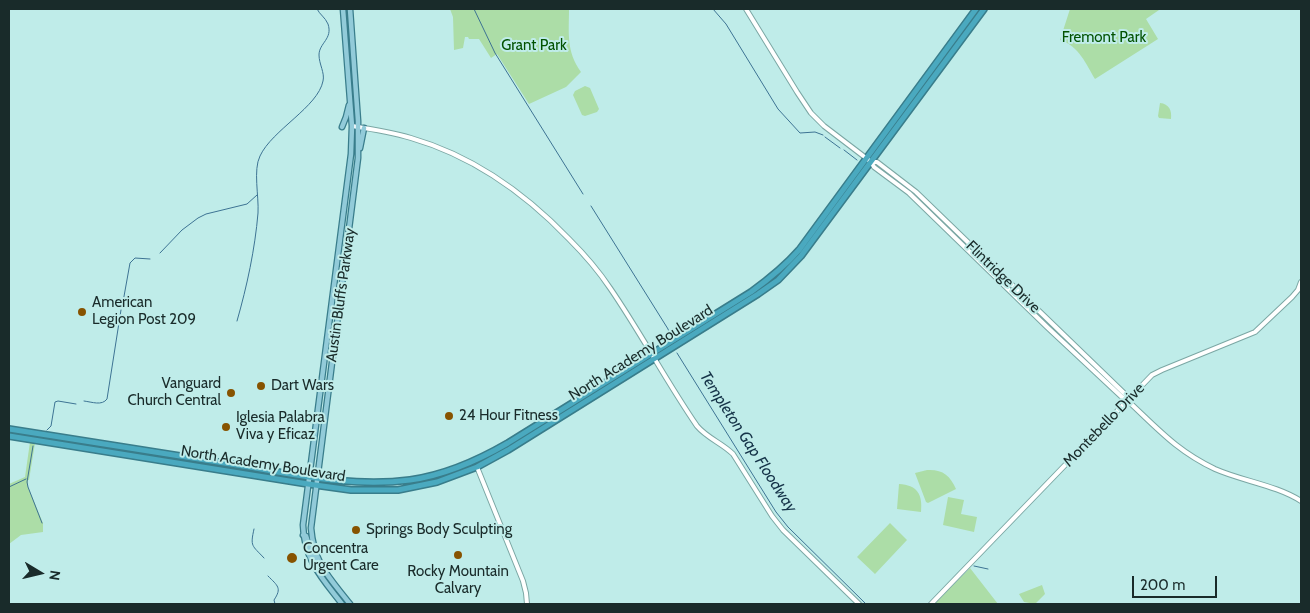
<!DOCTYPE html>
<html>
<head>
<meta charset="utf-8">
<style>
  body { margin:0 }
  #map { position:relative; width:1310px; height:613px; overflow:hidden; background:#bfece9; font-family:Cabin,sans-serif }
  canvas { display:block }
  .frame { position:absolute; inset:0; border:10px solid #192b2a; pointer-events:none }
  .north { position:absolute; left:15px; top:548px; width:50px; height:50px; -webkit-text-stroke:4px #bfece9; paint-order:stroke; rotate:99deg; font-size:14px; font-weight:700; line-height:20px; text-align:center; color:#192b2a }
  .north::after { content:''; display:block; margin:auto; width:18px; height:22px; background:#192b2a; clip-path:polygon(50% 0,100% 100%,50% 72%,0 100%) }
  .scale { position:absolute; left:1132px; top:576px; width:85px; height:22px; box-sizing:border-box; border:2px solid #192b2a; border-top:0; padding-left:6px; font-size:15px; line-height:18px; white-space:nowrap; color:#192b2a; -webkit-text-stroke:4px #bfece9; paint-order:stroke }
</style>
</head>
<body>
<div id="map">
<canvas width="1310" height="613"></canvas>
<div class="frame"></div>
<div class="north">N</div>
<div class="scale">200 m</div>
</div>
<script>
const c = document.querySelector('canvas').getContext('2d');
c.lineJoin = 'round';
function fillPath(path, color) {
  c.fillStyle = color;
  c.fill(path, 'evenodd');
}
function strokePath(path, color, width, dash) {
  c.strokeStyle = color;
  c.lineWidth = width;
  c.lineCap = dash ? 'butt' : 'round';
  c.setLineDash(dash || []);
  c.stroke(path);
}
function write(font, color, halo, rows, align = 'center') {
  c.font = font + ' Cabin,sans-serif';
  c.lineWidth = 4;
  c.setLineDash([]);
  c.textBaseline = 'middle';
  c.strokeStyle = halo;
  c.fillStyle = color;
  for (const [text, x, y, turn = 0] of rows) {
    c.save();
    c.translate(x, y);
    c.rotate((+turn || 0) * Math.PI / 180);
    c.textAlign = isNaN(turn) ? turn : align;
    if (halo) c.strokeText(text, 0, 0);
    c.fillText(text, 0, 0);
    c.restore();
  }
}
fillPath(new Path2D(`
  M450 9H467L468 10 471 9H569C569 33 566 51 581 72L566 87 529 104 497 54 491 58 479 39H469L468 37H465L463 48 454 50 453 17Z
  M1070 9H1158L1159 10 1146 19 1158 39 1095 79C1086 64 1079 46 1060 40Z
  M585 86 590 88 599 109 597 112 585 116 582 115 573 95 575 91Z
  M1160 103C1169 104 1172 110 1171 119L1159 118 1158 116Z
  M30 442 35 443 29 480H28V487L43 523V532L21 535 9 544V484L25 477Z
  M927 470C942 469 950 475 956 489L928 503 926 502 915 473Z
  M899 484C917 485 923 494 921 512L897 509Z
  M948 497 964 500 961 514 977 517 974 532 943 525Z
  M890 523 907 540 875 574 857 557Z
  M970 568 998 604H934Z
  M1042 585 1045 594 1035 604 1024 602 1019 594Z`), '#acdda7');
strokePath(new Path2D(`
  M474 9 495 53 583 194
  M713 9 726 24 778 109 800 133 815 132 823 135
  M825 137 840 148
  M844 150 857 160
  M591 206 668 329 670 335
  M160 253 182 230 198 218 206 214 247 204 257 195
  M123 302 130 263 135 258 150 259
  M237 321C247 286 255 249 258 213 259 196 253 170 260 156 272 130 318 107 323 81 325 73 319 64 319 55 319 43 333 39 328 24 325 17 320 15 317 9
  M677 353 776 512 788 527 866 604
  M84 401C92 402 102 406 107 399L121 310
  M47 430 51 426 55 402 58 401 76 404
  M33 446 27 482 28 487 42 523
  M264 465 265 462
  M9 487 26 479
  M254 529C250 547 252 545 264 558
  M974 566 988 569
  M268 576C278 586 282 588 274 600L275 604`), '#3d7393', 1);
const secondary = new Path2D(`
  M746 9 797 92 811 113 824 126 866 158 871 162 874 167 909 193 1047 327 1124 399 1128 401C1158 429 1177 451 1215 469 1242 481 1276 485 1301 501
  M352 126C372 129 391 132 411 138 473 156 524 192 569 239 584 254 598 270 610 288 641 333 666 381 697 426 707 438 722 443 733 454L772 516 783 530 859 604
  M871 162H877L916 192 1127 396 1128 401
  M477 467 523 581 526 593 527 604
  M931 604 1152 375 1162 370 1255 332 1292 297 1298 290 1301 282`);
const primary = new Path2D(`
  M350 9 358 121V158L311 528C314 564 329 577 350 604
  M342 127 346 117 349 105
  M360 148 364 128
  M303 535 306 536 313 557 318 565
  M342 604C322 578 304 560 303 525L351 154 352 126 343 9`);
const highway = new Path2D(`
  M9 429C85 441 161 453 237 465 294 474 352 488 410 480 446 475 477 461 508 443L751 292C769 279 785 266 799 250L976 9
  M9 436 308 484 351 490H398L437 482 477 467 508 450 758 294 778 280 801 256 984 9`);
strokePath(secondary, '#7ba7a4', 6);
strokePath(primary, '#397d8b', 7);
strokePath(highway, '#397d8b', 8);
strokePath(secondary, '#fff', 4);
strokePath(primary, '#92cbd9', 4.5);
strokePath(highway, '#4aa9bf', 5);
for (const [x, y, r, color] of [
  [82,312,5,"#875300"],
  [261,386,5,"#875300"],
  [231,393,5,"#875300"],
  [449,416,5,"#875300"],
  [226,427,5,"#875300"],
  [356,530,5,"#875300"],
  [458,555,5,"#875300"],
  [292,558,6,"#875300"]
]) {
  const dot = new Path2D();
  dot.arc(x, y, r, 0, 2 * Math.PI);
  c.fillStyle = color;
  c.fill(dot);
  strokePath(dot, '#bfece9', 2);
}
write('15px', '#025200', '#bfece9', [
  ["Fremont Park",1104,38],
  ["Grant Park",534,46]
]);
write('15px', '#192b2a', '#bfece9', [
  ["Flintridge Drive",1003,277,44],
  ["Austin Bluffs Parkway",341,295,-82],
  ["North Academy Boulevard",641,353,-32],
  ["Montebello Drive",1104,425,-46],
  ["North Academy Boulevard",263,464,9]
]);
write('15px', '#192b2a', '#bfece9', [
  ["American",92,303],
  ["Legion Post 209",92,320],
  ["Vanguard",221,384,"right"],
  ["Church Central",221,401,"right"],
  ["Dart Wars",271,386],
  ["24 Hour Fitness",459,416],
  ["Iglesia Palabra",236,418],
  ["Viva y Eficaz",236,435],
  ["Springs Body Sculpting",366,530],
  ["Concentra",303,549],
  ["Urgent Care",303,566],
  ["Rocky Mountain",458,572,"center"],
  ["Calvary",458,589,"center"]
], 'left');
write('italic 16px', '#153348', '#bfece9', [
  ["Templeton Gap Floodway",748,442,57]
]);
</script>
</body>
</html>
